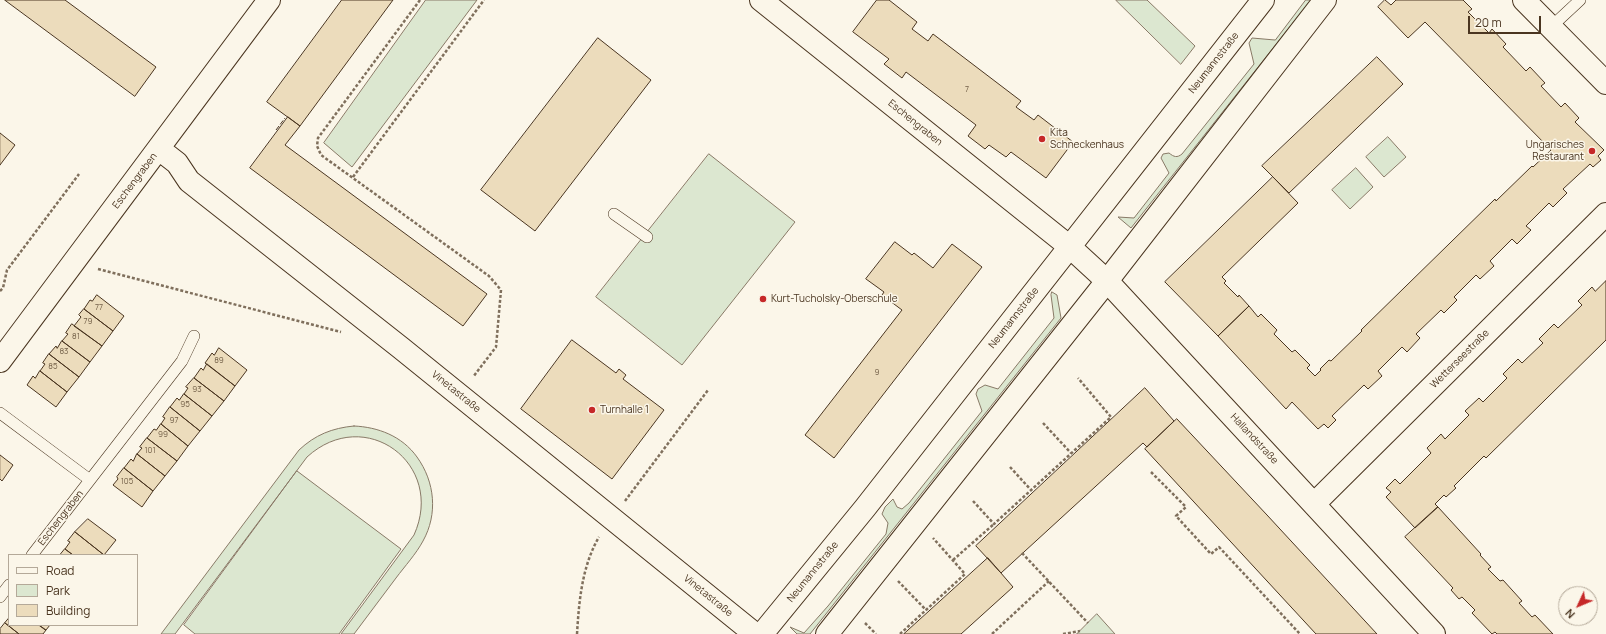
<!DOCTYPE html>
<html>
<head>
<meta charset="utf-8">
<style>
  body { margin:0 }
  #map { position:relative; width:1606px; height:634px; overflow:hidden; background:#fbf6e9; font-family:Manrope,sans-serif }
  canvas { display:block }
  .legend { position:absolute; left:8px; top:554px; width:130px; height:72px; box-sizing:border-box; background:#fbf6e9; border:1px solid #b4a999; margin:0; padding:5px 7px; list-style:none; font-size:12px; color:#4a3520 }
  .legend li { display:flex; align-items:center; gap:8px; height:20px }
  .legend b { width:20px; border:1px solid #b4a999 }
  .north { position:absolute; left:1558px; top:586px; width:40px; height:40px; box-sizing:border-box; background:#fbf6e9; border:1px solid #b4a999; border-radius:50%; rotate:226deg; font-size:11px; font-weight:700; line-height:16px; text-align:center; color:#4a3520 }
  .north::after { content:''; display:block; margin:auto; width:14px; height:18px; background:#c62828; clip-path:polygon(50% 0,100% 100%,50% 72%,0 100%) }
  .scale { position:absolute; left:1468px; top:16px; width:73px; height:18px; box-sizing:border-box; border:2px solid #4a3520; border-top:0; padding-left:5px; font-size:12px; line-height:14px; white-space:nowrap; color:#4a3520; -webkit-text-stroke:3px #fbf6e9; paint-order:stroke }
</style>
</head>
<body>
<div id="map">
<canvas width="1606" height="634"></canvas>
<ul class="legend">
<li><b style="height:5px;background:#fbf6e9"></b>Road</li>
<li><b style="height:11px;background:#dce7d0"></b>Park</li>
<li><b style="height:11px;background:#ecdcbc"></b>Building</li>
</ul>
<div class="north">N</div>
<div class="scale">20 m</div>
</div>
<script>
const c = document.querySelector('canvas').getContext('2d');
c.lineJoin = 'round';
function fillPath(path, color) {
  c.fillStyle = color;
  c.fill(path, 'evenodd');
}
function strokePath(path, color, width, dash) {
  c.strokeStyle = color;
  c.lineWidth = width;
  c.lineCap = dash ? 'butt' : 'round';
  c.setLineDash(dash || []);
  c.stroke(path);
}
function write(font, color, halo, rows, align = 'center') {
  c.font = font + ' Manrope,sans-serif';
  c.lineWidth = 3;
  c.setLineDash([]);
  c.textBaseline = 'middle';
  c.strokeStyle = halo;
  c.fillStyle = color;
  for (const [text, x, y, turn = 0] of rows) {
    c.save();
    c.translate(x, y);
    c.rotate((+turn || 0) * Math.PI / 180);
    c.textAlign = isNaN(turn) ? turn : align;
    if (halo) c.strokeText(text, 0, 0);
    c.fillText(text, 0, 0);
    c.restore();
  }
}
const green = new Path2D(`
  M426 0H477L352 167 324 143Z
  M1116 0H1147L1195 46 1181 64Z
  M1306 0H1311L1131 228 1118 217 1134 218 1169 173 1161 158 1163 154 1169 153C1174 157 1177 158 1182 154L1254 64 1249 43 1252 38 1275 40Z
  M1388 137 1406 157 1384 177 1366 157Z
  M709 154 795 222 682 365 596 297Z
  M1356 168 1373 187 1350 209 1332 190Z
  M1052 292 1057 295 1061 318 810 634H797L790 627 804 633 828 606 886 534 888 523 882 514 885 507 893 499 897 507 902 509 909 503 982 411 976 394 978 389 985 385 998 389 1054 318 1051 295Z
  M354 426C378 427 402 436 417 457 435 482 438 514 423 541 416 554 405 566 396 578 382 597 368 615 354 634H341L414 535C446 464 365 404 307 457L175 634H161L299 450C315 435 332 428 354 426Z
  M297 471 401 549 339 634H195L184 625Z
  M1097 614 1115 634H1077Z`);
fillPath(green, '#dce7d0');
strokePath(green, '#887966', 1);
const building = new Path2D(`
  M5 0H65L156 67 135 96Z
  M342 0H393L300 126 267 102Z
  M877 0H889L917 22 912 29 928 41 933 34 1021 101 1016 107 1034 120 1038 115 1073 142 1046 178 1011 152 1006 157 989 145 985 149 968 136 976 125 906 72 902 78 884 64 889 59 853 32Z
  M1385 0 1391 5 1396 0H1463L1472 9 1468 12 1489 33 1492 29 1506 44 1503 47 1526 71 1530 67 1545 83 1541 86 1561 107 1565 103 1579 118 1575 122 1604 150 1598 156 1601 160 1593 167 1590 164 1563 189 1567 193 1553 207 1549 203 1526 226 1531 230 1517 244 1512 239 1490 261 1494 266 1480 279 1476 275 1454 297 1457 300 1444 313 1441 310 1416 334 1420 338 1407 352 1402 347 1378 371 1382 376 1368 389 1364 385 1332 416 1336 420 1328 428 1324 424 1318 429 1292 402 1286 409 1218 336 1249 306 1258 317 1261 314 1277 330 1274 334 1292 352 1295 350 1310 365 1307 368 1315 376 1321 370 1320 369 1329 360 1331 361 1362 331 1361 330 1495 199 1496 201 1532 166 1533 167 1551 150 1425 22 1408 38 1378 7Z
  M598 38 651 80 535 231 481 190Z
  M1377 57 1403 84 1289 193 1262 166Z
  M288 117 300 126 285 145 487 294 463 326 250 168Z
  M0 133 15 145 0 165Z
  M1273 177 1298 203 1222 277 1226 281 1224 283 1238 297 1239 295 1249 306 1218 336 1165 282Z
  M895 242 912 255 914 253 933 268 952 244 982 267 834 458 805 435 902 310 882 295 884 292 866 279Z
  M1606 281V340L1486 458 1484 456 1454 486 1456 488 1446 497 1444 495 1435 504 1438 507 1415 528 1386 497 1391 492 1386 488 1395 479 1400 484 1431 453 1427 448 1441 434 1445 439 1469 415 1465 411 1479 398 1483 402 1507 378 1503 374 1518 359 1522 363 1543 343 1539 339 1554 324 1558 328 1582 305 1578 301 1592 287 1595 291Z
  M97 295 124 316 113 331 84 309 90 300 92 301Z
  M84 309 113 331 102 346 74 326 81 317 79 315Z
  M72 324 102 346 90 362 62 341 68 334 66 333Z
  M572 340 616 373 619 369 626 375 623 379 664 410 612 479 521 409Z
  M62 341 90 362 79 377 49 354 56 346 57 348Z
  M219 348 247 370 235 386 205 363 212 353 214 355Z
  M49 354 79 377 67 392 40 371 45 364 43 363Z
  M207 364 235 386 224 401 194 378 201 368 203 370Z
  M40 371 67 392 56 407 27 385 33 376 35 378Z
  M194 378 224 401 212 416 184 394 188 388 186 387Z
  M1145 388 1174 421 1147 447 1143 443 1001 573 976 546Z
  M184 394 212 416 200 431 170 407 177 398 179 400Z
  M170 407 200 431 188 446 161 424 165 418 163 417Z
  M1177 419 1267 515 1377 634H1316L1145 449Z
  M161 424 188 446 177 461 147 438 154 429 156 430Z
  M147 438 177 461 165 476 137 454 142 448 140 447Z
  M137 454 165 476 153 491 124 468 131 459 133 461Z
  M0 455 13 465 2 481 0 479Z
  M124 468 153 491 142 507 113 485 118 479 117 477Z
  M1438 507 1481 554 1480 555 1491 567 1488 569 1500 581 1503 580 1522 601 1519 603 1532 617 1535 615 1553 634H1497L1495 632 1492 634 1472 613 1475 610 1462 597 1459 599 1451 590 1453 588 1405 537Z
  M88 519 116 540 104 555 75 532Z
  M75 532 104 555H73L65 549 70 542 68 541Z
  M65 549 73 555H60Z
  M988 558 1013 587 961 634H904Z
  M9 618V625H39L46 630 43 634H19L5 623Z
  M5 623 19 634H0V629Z
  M39 625H50L46 630Z`);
fillPath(building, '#ecdcbc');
strokePath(building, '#4a3520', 1);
const lane = new Path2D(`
  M1551 27 1580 0
  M614 214 647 237
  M0 413 90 480
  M32 555 182 361 194 336
  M0 597 9 585`);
const street = new Path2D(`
  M761 0 1070 247 1107 281 1434 634
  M1524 0 1606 83
  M159 149 177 163 189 181 401 348 755 634
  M0 361 269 0
  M1314 504 1606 214`);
const secondary = new Path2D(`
  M762 634 865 508 1263 0
  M827 634 1107 281 1325 0`);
strokePath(lane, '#4a3520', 12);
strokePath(street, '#4a3520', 24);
strokePath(secondary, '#4a3520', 24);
strokePath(new Path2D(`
  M420 0 318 138 317 146 321 155 489 276 501 290 496 347 473 377
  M353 177 484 0
  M98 269 341 332
  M0 291 3 288 7 270 79 174
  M1043 423 1071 453
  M1010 467 1031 490
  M1151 472 1186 507 1176 516 1211 554 1219 547 1300 634
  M625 501 708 390
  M973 501 994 524 1111 417 1078 378
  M1022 553 1088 623
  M953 560 994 524
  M898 581 926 610
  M865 623 876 634
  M577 634C579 601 582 566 599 537
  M900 634 965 574 933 538
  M992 634 1049 581
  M1063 634 1080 631`), '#7f6f5c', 2.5, [3, 2]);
strokePath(lane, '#fbf6e9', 11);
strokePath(street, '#fbf6e9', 22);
strokePath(secondary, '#fbf6e9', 22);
strokePath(new Path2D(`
  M276 130 285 118`), '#4a3520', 1, [5, 2]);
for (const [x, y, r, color] of [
  [1042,139,4,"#c62828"],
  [1592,151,4,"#c62828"],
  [763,299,4,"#c62828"],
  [592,410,4,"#c62828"]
]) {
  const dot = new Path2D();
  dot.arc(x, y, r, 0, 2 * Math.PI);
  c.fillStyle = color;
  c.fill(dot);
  strokePath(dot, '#fbf6e9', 1.5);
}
write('8px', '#725f47', null, [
  ["7",967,90],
  ["77",99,308],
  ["79",88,322],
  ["81",76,337],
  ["83",64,352],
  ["89",219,361],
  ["85",53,367],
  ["9",877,373],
  ["93",197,390],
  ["95",185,405],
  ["97",174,421],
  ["99",163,435],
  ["101",150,451],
  ["105",127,482]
]);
write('10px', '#4a3520', '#fbf6e9', [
  ["Neumannstraße",1214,63,-52],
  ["Eschengraben",915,123,39],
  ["Eschengraben",135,181,-53],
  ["Neumannstraße",1014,318,-52],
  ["Wetterseestraße",1460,359,-45],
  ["Vinetastraße",456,392,39],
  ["Hallandstraße",1254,439,47],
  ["Eschengraben",61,518,-52],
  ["Neumannstraße",813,572,-51],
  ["Vinetastraße",708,596,39]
]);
write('10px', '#4a3520', '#fbf6e9', [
  ["Kita",1050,133],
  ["Schneckenhaus",1050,145],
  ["Ungarisches",1584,145,"right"],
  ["Restaurant",1584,157,"right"],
  ["Kurt-Tucholsky-Oberschule",771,299],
  ["Turnhalle 1",600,410]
], 'left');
</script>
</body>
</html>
